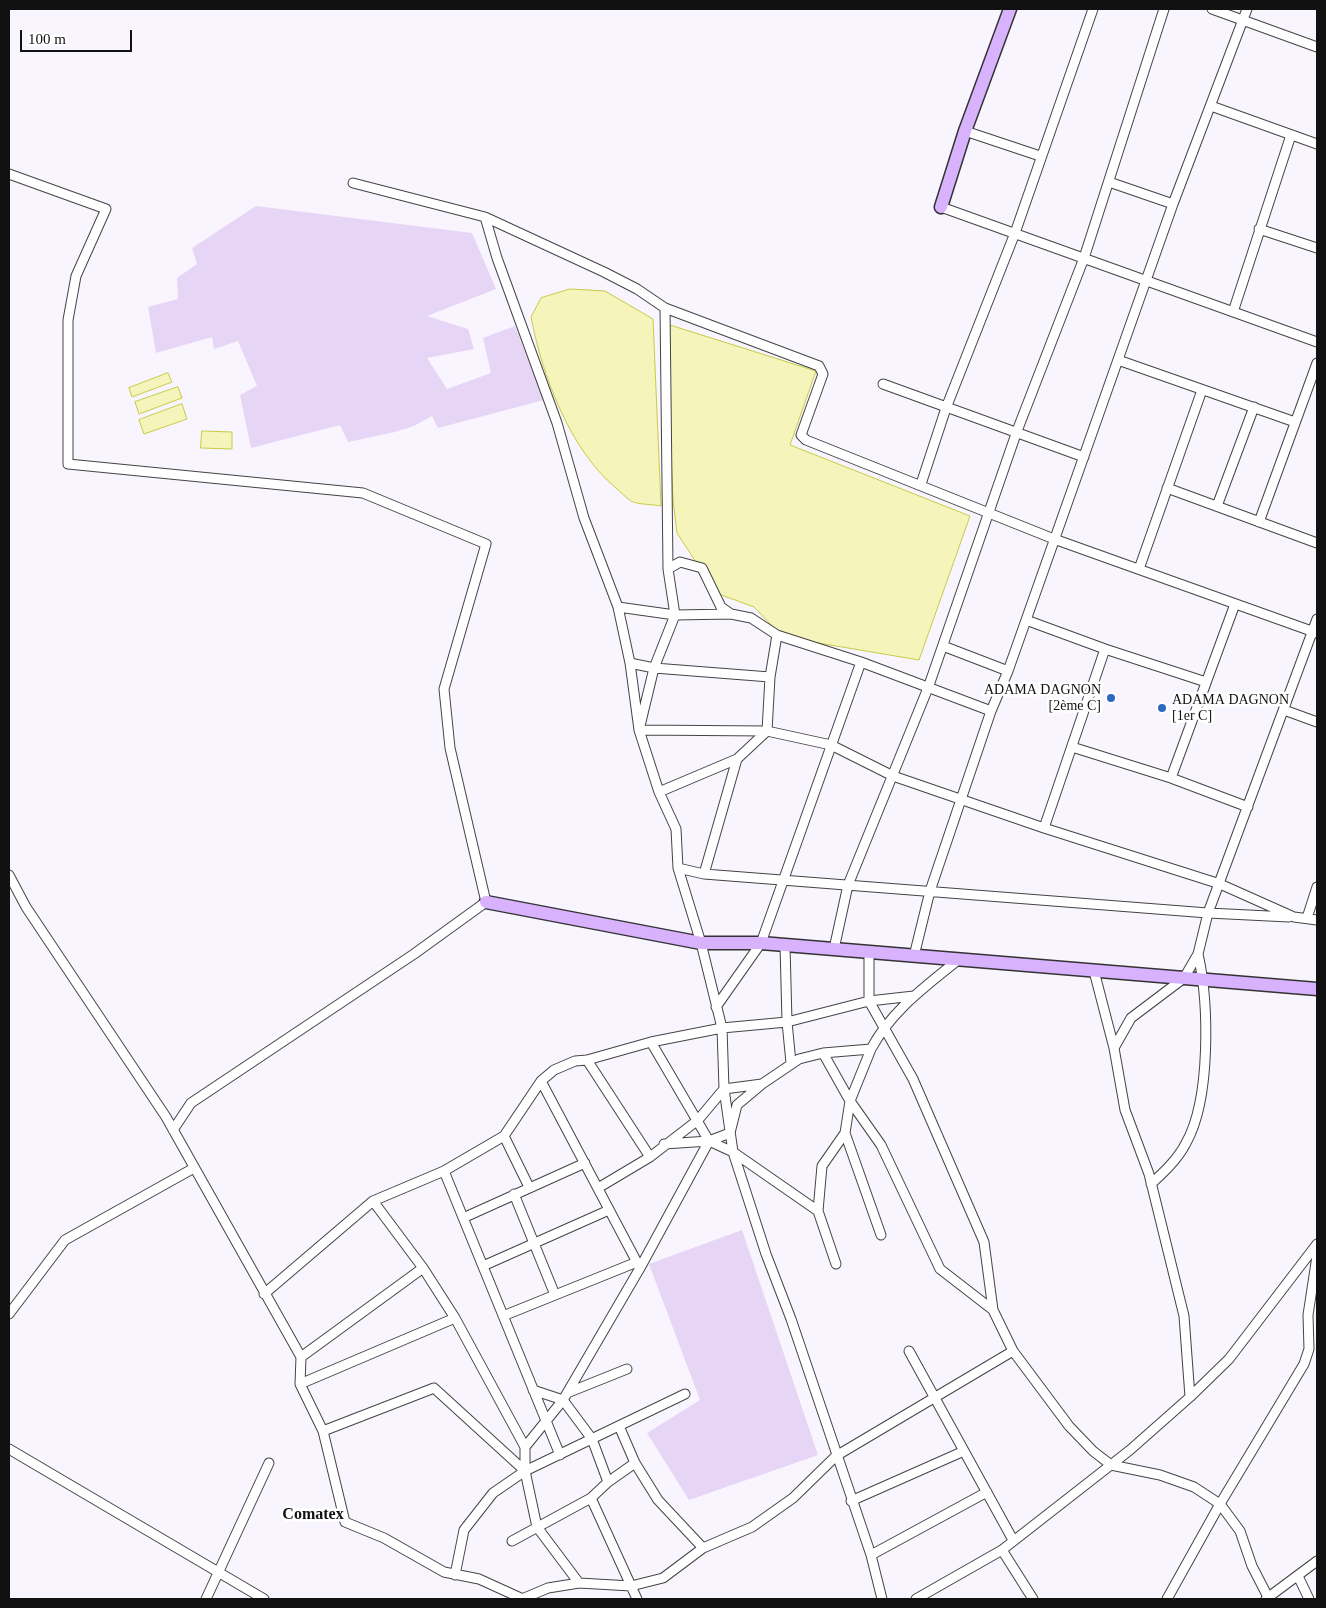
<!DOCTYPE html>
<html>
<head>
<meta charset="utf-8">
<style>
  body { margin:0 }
  #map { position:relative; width:1326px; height:1608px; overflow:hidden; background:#f9f5ff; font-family:"Times New Roman",serif }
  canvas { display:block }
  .frame { position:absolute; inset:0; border:10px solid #111; pointer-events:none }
  .scale { position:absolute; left:20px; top:30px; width:112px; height:22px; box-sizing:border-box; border:2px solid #111; border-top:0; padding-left:6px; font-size:15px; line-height:18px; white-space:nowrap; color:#111; -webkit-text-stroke:4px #fff; paint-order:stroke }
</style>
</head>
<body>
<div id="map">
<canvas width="1326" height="1608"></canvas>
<div class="frame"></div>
<div class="scale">100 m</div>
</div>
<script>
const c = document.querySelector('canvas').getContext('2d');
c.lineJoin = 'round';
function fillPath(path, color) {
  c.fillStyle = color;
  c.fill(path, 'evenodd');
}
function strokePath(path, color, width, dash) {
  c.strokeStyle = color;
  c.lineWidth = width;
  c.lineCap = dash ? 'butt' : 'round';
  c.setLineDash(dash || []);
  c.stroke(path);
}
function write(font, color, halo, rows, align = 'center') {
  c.font = font + ' "Times New Roman",serif';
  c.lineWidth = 5;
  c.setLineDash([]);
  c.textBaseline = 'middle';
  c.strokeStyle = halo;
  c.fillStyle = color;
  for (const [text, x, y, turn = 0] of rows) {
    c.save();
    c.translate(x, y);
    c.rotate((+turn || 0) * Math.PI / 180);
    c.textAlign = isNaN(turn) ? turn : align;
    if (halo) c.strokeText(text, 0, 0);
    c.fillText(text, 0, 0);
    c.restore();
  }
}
fillPath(new Path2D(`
  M256 206 472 233 496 289 427 316 468 329 474 349 427 358 447 389 491 373 483 338 515 326 544 400 438 428 432 416 414 426 395 432 348 442 340 425 251 448 240 395 257 386 238 341 214 349 212 337 156 353 148 307 178 299 177 278 197 264 192 248Z
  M742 1230 818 1455 689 1500 647 1433 700 1400 649 1264Z`), '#e6d5f5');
const water = new Path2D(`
  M570 289 605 291 653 319 661 506C652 504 639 505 631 501 626 498 621 492 616 488 570 450 542 375 531 317L541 298Z
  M670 325 816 371 790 445 970 516 919 660 783 637 754 607 716 593 677 533 673 500 668 382Z
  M168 373 172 382 132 397 129 388Z
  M178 387 182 398 139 414 135 402Z
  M182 404 187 419 144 434 139 420Z
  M202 431 232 432V449L201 448Z`);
fillPath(water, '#f5f5bb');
strokePath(water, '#c7ca44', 1);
const street = new Path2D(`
  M1212 9 1317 47
  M1211 106 1317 144
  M965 131 1040 156
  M9 174 106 209 76 276 68 320V464L363 493 486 544 444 689 450 748 486 902 414 954 191 1103 173 1130
  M1109 182 1173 204
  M353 183 485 217 604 272 637 289 665 308 819 366 823 374 801 435 806 440 1054 539 1317 633
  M941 207 1317 342
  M485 217 497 258 557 423 584 518 618 607 630 663 639 730 659 792 676 829 678 868 701 943 722 1028 724 1089 733 1152 766 1254 791 1319 871 1555 882 1599
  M1259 229 1317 248
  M665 308 668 569 675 615 654 668 639 730 767 731 831 745 893 776 1044 828 1220 884 1294 917 1317 920
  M1233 312 1291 135
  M1118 360 1295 422
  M883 384 1084 457
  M921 484 946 408 1015 233 1093 9
  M1167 488 1317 543
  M1217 506 1254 407
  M1259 522 1317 363
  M668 569 680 562 702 568 721 607 731 614 751 618 777 635 861 662 991 711
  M1139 569 1202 390
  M618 607 675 615 731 614
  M1026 620 1105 649 1206 682
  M943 646 1008 671
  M630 663 654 668 770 677
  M1284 710 1317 722
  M1072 747 1171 778 1248 807
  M1171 778 1235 604
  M659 792 737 759 767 731 770 677 777 635
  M1044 828 1105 649
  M678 868 704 874 1208 913 1289 917
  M704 874 737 759
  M9 875 26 907 166 1117 301 1357 300 1384 323 1431 345 1522 384 1538 444 1572 479 1579 523 1599
  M1307 918 1317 887
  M785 945 787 1022 791 1063
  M834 949 848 885 928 688 1017 431 1084 258 1164 9
  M869 952V1001L913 1079 984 1242 993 1310 1013 1351 1069 1426 1093 1451 1111 1465 1160 1475 1194 1487 1220 1504 1240 1531 1252 1566 1268 1597 1267 1599
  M914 956 930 891 991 711 1008 671 1173 204 1247 9
  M1094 971 1114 1048 1125 1110 1149 1174 1184 1316 1190 1397
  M716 1007 761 943 861 662
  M651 1042 709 1141
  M1114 1048 1131 1018 1184 978 1198 954 1208 913 1317 619
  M823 1053 850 1101 881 1145 940 1269 993 1310
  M587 1060 650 1157
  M541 1081 640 1268
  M845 1133 881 1235
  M504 1136 529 1187
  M664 1144 709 1141 733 1152 818 1211
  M444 1171 560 1455
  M1151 1184C1164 1172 1178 1159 1186 1143 1211 1099 1209 1003 1198 954
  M598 1188 650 1157 698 1120 724 1089 762 1084 799 1059 823 1053 871 1049C892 1010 925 987 958 960
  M514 1194 555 1295
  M373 1201 423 1268 455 1318 525 1447V1471L537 1527 579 1583
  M463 1218 585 1163
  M836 1264 818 1211 822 1166 845 1133 850 1101 871 1049
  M483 1266 609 1210
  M264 1294 373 1201 444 1171 504 1136 541 1081 554 1070 575 1061 587 1060 651 1042 722 1028 787 1022 869 1001 914 996
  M9 1314 65 1240 194 1168
  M503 1316 637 1262
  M909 1351 1013 1540
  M301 1357 423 1268
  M300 1384 455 1318
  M533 1390 563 1400 592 1439 608 1482
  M567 1393 627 1369
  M619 1426 635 1463 658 1500 703 1548
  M323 1431 434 1388 525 1471
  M525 1447 563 1400 640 1268 709 1141 730 1133 737 1105 762 1084
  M9 1449 264 1599
  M591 1498 637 1599
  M851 1501 964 1451
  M512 1541 591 1498 608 1482 635 1463
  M1002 1550 1033 1599
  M871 1555 987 1492
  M455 1575 464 1530 493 1493 525 1471 685 1394
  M1298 1576 1309 1599
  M206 1599 269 1463
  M522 1599 548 1588 579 1583 631 1586 663 1578 703 1548 752 1527 793 1498 836 1456 1013 1351
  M916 1599 1002 1550 1130 1450 1190 1397 1229 1359 1317 1244
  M1167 1599 1220 1504 1304 1364 1309 1349 1308 1315 1317 1256
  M1266 1599 1317 1561`);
const secondary = new Path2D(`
  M941 207 965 131 1010 9
  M486 902 701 943H761L1317 989`);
strokePath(street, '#444', 11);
strokePath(secondary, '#333', 15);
strokePath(street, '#fff', 9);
strokePath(secondary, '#d8b2fc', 12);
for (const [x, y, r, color] of [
  [1111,698,5,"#2b69be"],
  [1162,708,5,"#2b69be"]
]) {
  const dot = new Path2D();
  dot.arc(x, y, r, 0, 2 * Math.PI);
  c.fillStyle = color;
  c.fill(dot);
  strokePath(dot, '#fff', 2);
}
write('14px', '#111', '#fff', [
  ["ADAMA DAGNON",1101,690],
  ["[2ème C]",1101,706],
  ["ADAMA DAGNON",1172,700,"left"],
  ["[1er C]",1172,716,"left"]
], 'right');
write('bold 16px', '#111', '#fff', [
  ["Comatex",313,1515]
]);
</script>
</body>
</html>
